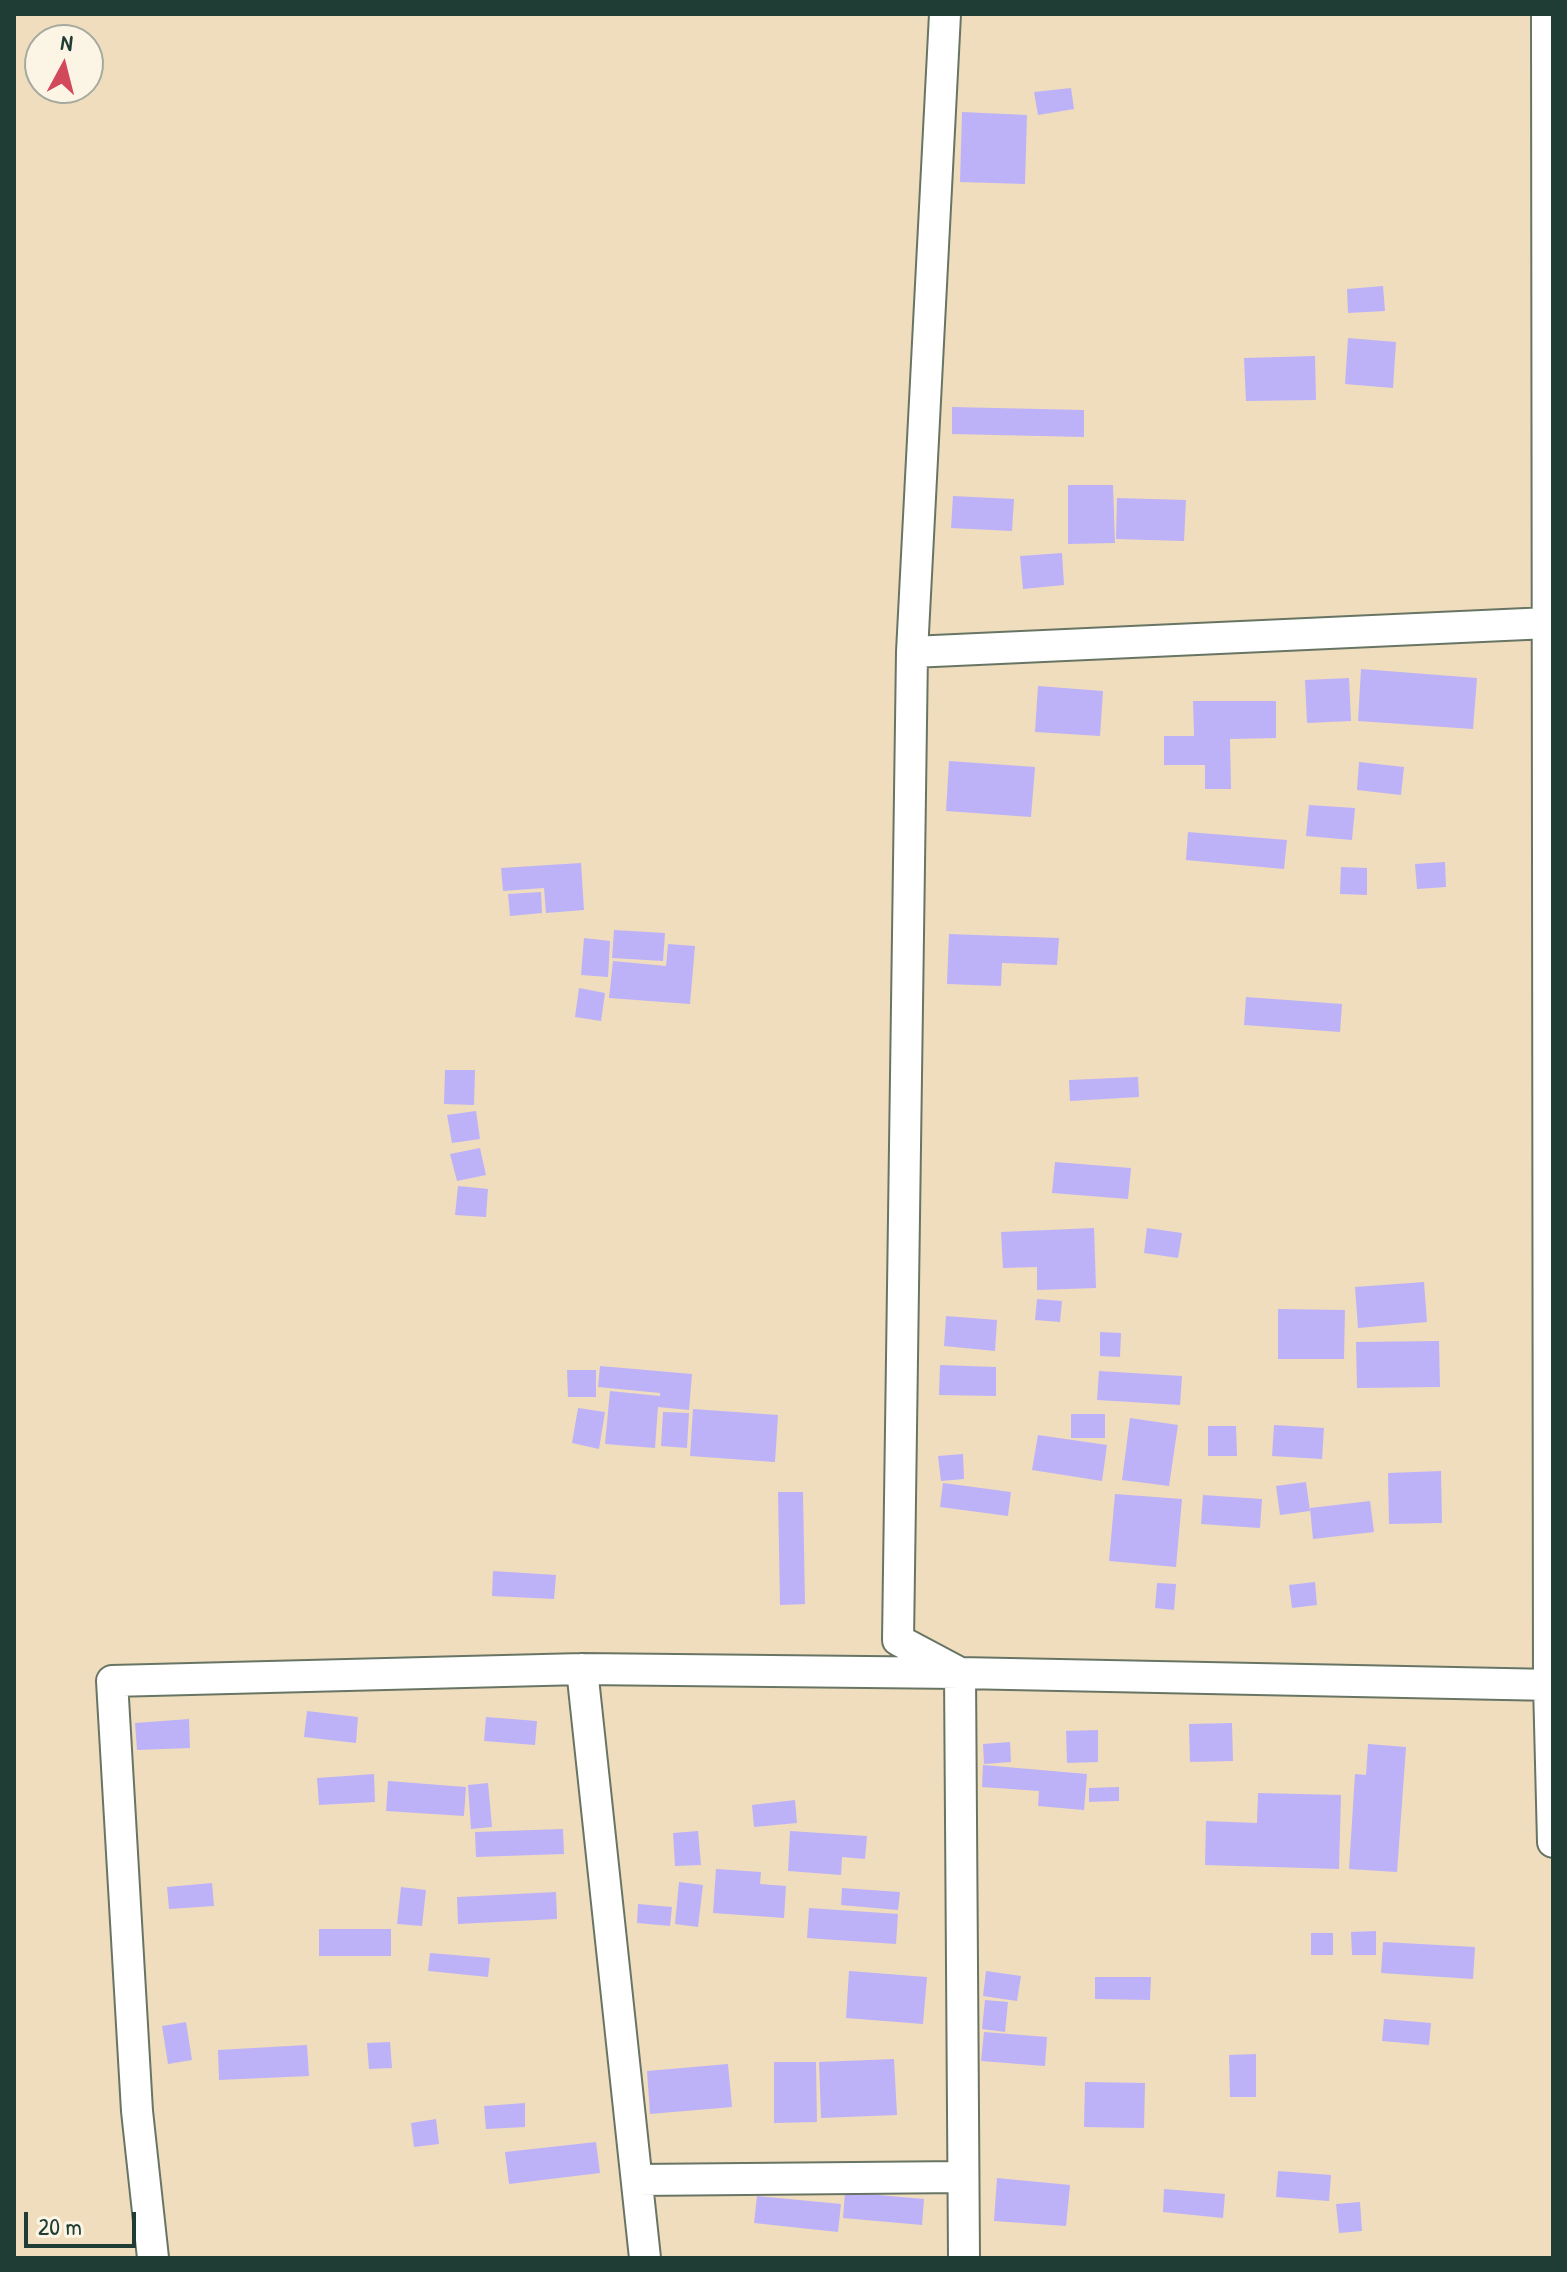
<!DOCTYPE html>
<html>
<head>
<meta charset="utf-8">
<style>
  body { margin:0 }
  #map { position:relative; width:1567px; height:2272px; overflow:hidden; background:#f0ddbd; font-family:"Patrick Hand",sans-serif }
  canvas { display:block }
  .frame { position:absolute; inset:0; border:16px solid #1f3d34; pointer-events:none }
  .north { position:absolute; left:24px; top:24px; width:80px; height:80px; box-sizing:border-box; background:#fcf5e5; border:2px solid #a4ab9e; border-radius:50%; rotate:7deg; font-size:22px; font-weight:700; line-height:32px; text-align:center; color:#1f3d34 }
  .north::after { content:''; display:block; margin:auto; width:28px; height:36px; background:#d1495b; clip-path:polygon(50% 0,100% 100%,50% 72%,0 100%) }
  .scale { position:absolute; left:24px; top:2212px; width:112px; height:36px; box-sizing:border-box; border:4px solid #1f3d34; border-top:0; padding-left:10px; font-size:24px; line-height:28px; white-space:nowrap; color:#1f3d34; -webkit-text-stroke:6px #fcf5e5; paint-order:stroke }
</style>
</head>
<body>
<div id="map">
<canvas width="1567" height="2272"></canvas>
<div class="frame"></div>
<div class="north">N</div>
<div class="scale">20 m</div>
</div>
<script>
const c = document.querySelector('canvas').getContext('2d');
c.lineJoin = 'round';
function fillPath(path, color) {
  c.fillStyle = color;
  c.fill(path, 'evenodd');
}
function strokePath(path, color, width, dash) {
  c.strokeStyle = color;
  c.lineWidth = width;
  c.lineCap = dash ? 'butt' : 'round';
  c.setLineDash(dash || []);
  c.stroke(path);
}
fillPath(new Path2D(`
  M1071 88 1074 109 1038 115 1034 92Z
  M962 112 1027 115 1025 184 960 182Z
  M1383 286 1385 311 1348 313 1347 289Z
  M1348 338 1396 342 1393 388 1345 384Z
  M1315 356 1316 400 1246 401 1244 358Z
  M952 407 1084 410V437L952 434Z
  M1068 485H1113L1115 543 1068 544Z
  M953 496 1014 499 1012 531 951 528Z
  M1117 498 1186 500 1184 541 1116 539Z
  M1062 553 1064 585 1023 589 1020 556Z
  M1361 669 1477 678 1473 729 1358 721Z
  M1349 678 1351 721 1307 723 1305 680Z
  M1038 686 1103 691 1100 736 1035 732Z
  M1193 701H1276V738L1230 739 1231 789H1205V765H1164V736H1194Z
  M949 761 1035 767 1031 817 946 811Z
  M1359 762 1404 767 1401 795 1357 790Z
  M1309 805 1355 808 1352 840 1306 836Z
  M1188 832 1287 840 1284 869 1186 860Z
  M1445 862 1446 887 1417 889 1415 864Z
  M581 863 584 910 546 913 544 888 503 891 501 868Z
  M1341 867 1367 868V895L1340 894Z
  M541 892 542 913 510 916 508 894Z
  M614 930 665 933 663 961 612 958Z
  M949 934 1059 938 1057 965 1002 963 1001 986 947 984Z
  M584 938 610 941 608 977 581 975Z
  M668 944 695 946 690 1004 609 998 613 961 666 966Z
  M579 988 605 993 601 1021 575 1017Z
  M1246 997 1342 1004 1340 1032 1244 1025Z
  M445 1070H475L474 1105 444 1104Z
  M1138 1077 1139 1097 1070 1101 1069 1080Z
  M476 1111 480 1139 452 1143 447 1115Z
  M480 1148 486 1175 457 1181 450 1154Z
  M1055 1162 1131 1168 1128 1199 1052 1193Z
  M458 1186 488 1189 486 1217 455 1215Z
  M1094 1228 1096 1288 1037 1290V1267L1003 1268 1001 1232Z
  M1147 1228 1182 1233 1178 1258 1144 1253Z
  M1424 1282 1427 1322 1358 1328 1355 1287Z
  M1037 1299 1062 1301 1060 1322 1035 1320Z
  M1278 1309 1345 1310 1344 1359H1278Z
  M946 1316 997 1320 995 1351 944 1346Z
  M1100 1332 1121 1333 1120 1357 1100 1356Z
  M1439 1341 1440 1387 1357 1388 1356 1342Z
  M940 1365 996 1367V1396L939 1395Z
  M600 1366 692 1374 689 1410 658 1407 655 1448 605 1444 610 1391 660 1396V1393L598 1387Z
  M567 1370H596V1397H568Z
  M1099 1371 1182 1376 1180 1405 1097 1400Z
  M578 1408 605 1412 599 1449 572 1443Z
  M693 1409 778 1415 775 1462 690 1456Z
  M663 1412 689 1413 687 1448 661 1446Z
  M1071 1414H1105V1438H1071Z
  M1130 1418 1178 1425 1169 1486 1122 1480Z
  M1274 1425 1324 1428 1322 1459 1272 1456Z
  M1208 1426H1236L1237 1456H1208Z
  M1038 1435 1107 1445 1102 1481 1032 1470Z
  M963 1454 964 1479 941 1481 938 1456Z
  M1441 1471 1442 1523 1389 1524 1388 1473Z
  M1306 1482 1310 1511 1280 1515 1276 1486Z
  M943 1483 1011 1492 1008 1516 940 1507Z
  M778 1492H803L805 1604 780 1605Z
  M1115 1494 1182 1499 1176 1567 1109 1561Z
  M1203 1495 1262 1499 1260 1528 1201 1524Z
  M1370 1501 1374 1532 1313 1539 1310 1508Z
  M493 1571 556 1575 554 1599 492 1596Z
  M1315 1582 1317 1605 1292 1608 1289 1585Z
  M1157 1583 1176 1584 1174 1610 1155 1608Z
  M307 1711 358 1717 356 1743 304 1737Z
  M486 1717 537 1721 535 1745 484 1741Z
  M189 1719 190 1748 137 1750 135 1723Z
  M1232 1723 1233 1761 1190 1762 1189 1724Z
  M1098 1730V1762L1067 1763 1066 1731Z
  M1010 1742 1011 1762 984 1764 983 1744Z
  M1368 1744 1406 1747 1397 1872 1349 1869 1355 1774 1366 1775Z
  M983 1765 1087 1774 1084 1810 1038 1806 1039 1791 982 1787Z
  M374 1774 375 1802 319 1805 317 1778Z
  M388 1781 466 1787 464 1816 386 1811Z
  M488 1783 492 1827 471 1829 468 1785Z
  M1119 1787V1801L1089 1802V1788Z
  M1258 1793 1341 1795 1339 1869 1205 1865 1206 1821 1257 1823Z
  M795 1800 797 1823 754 1827 752 1805Z
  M563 1829 564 1854 476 1857 475 1832Z
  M698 1831 701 1865 675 1866 673 1833Z
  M790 1831 867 1836 865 1859 842 1857 841 1875 788 1871Z
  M716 1869 761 1872 760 1884 786 1886 784 1918 713 1913Z
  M679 1882 703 1885 698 1927 675 1924Z
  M212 1883 214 1906 169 1909 167 1887Z
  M401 1887 426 1890 422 1926 397 1924Z
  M842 1888 900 1892 898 1910 841 1905Z
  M556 1892 557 1919 458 1924 457 1897Z
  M638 1904 672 1907 670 1926 637 1923Z
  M809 1908 898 1914 896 1944 807 1938Z
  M319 1929H391V1956H319Z
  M1376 1931V1955H1352L1351 1932Z
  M1311 1933H1333V1955H1311Z
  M1383 1942 1475 1947 1473 1979 1381 1973Z
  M430 1953 490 1958 488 1977 428 1971Z
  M849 1971 927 1977 923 2024 846 2018Z
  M986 1971 1021 1976 1017 2001 983 1996Z
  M1095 1977H1151L1150 2000 1095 1999Z
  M985 2000 1008 2002 1005 2032 982 2029Z
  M1384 2019 1431 2023 1429 2045 1382 2041Z
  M186 2022 192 2060 168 2064 162 2026Z
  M984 2032 1047 2037 1045 2066 981 2061Z
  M390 2042 392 2068 369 2069 367 2043Z
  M307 2045 309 2076 219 2080 218 2050Z
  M1256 2054V2097H1230L1229 2055Z
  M894 2059 897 2115 821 2118 819 2062Z
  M774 2062H816L817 2122 774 2123Z
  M728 2064 732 2107 650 2114 647 2071Z
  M1085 2082 1145 2083 1144 2128 1084 2127Z
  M525 2103V2127L486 2129 484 2106Z
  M436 2119 439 2144 414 2147 411 2123Z
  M596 2142 600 2173 509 2184 505 2152Z
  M1278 2171 1331 2175 1329 2201 1276 2197Z
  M997 2178 1070 2185 1066 2226 994 2221Z
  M1164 2189 1225 2194 1223 2218 1163 2212Z
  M845 2192 924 2199 922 2225 843 2218Z
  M757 2196 841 2204 838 2232 754 2223Z
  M1360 2202 1362 2231 1339 2233 1336 2204Z`), '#bdb2f8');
const minor = new Path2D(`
  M945 14 912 652 898 1640 960 1673 1553 1685
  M1547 14 1549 1684 1553 1842
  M912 652 1548 623
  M582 1669 645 2258
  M637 2180 963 2177
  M153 2258 137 2111 112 1681 582 1669 960 1673 964 2258`);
strokePath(minor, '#687564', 34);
strokePath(minor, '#fff', 30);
</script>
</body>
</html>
